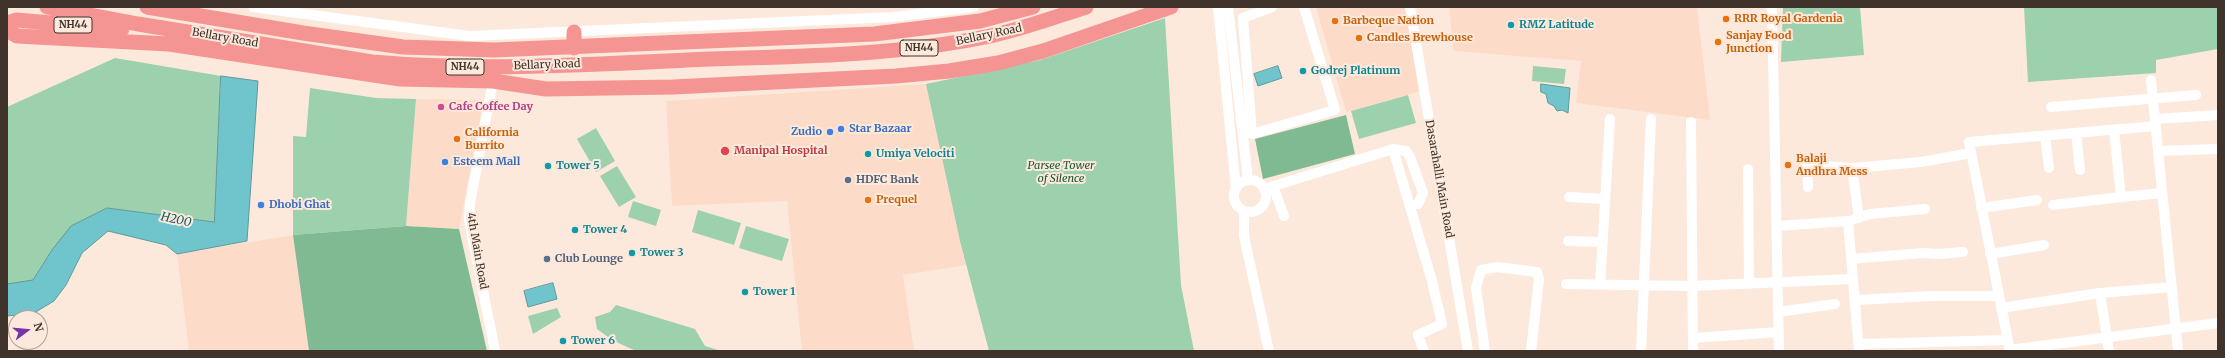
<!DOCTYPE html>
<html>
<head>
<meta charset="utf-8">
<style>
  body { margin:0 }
  #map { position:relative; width:2225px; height:358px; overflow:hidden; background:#fde9dc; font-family:Merriweather,serif }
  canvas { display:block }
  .frame { position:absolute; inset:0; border:8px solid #40332b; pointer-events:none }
  .north { position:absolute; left:8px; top:310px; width:40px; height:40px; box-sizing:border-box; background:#fde9dc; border:1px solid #b1a095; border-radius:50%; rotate:74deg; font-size:11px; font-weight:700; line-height:16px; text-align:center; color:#40332b }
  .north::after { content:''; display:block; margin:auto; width:14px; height:18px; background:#7735a9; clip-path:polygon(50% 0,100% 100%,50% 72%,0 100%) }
</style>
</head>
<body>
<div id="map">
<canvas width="2225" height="358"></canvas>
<div class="frame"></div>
<div class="north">N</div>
</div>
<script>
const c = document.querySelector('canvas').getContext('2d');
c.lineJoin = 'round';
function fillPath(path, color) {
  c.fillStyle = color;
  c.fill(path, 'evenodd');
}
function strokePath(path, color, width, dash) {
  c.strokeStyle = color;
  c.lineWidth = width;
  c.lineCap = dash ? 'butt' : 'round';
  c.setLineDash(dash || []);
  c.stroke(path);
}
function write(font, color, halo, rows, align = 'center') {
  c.font = font + ' Merriweather,serif';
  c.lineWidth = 4;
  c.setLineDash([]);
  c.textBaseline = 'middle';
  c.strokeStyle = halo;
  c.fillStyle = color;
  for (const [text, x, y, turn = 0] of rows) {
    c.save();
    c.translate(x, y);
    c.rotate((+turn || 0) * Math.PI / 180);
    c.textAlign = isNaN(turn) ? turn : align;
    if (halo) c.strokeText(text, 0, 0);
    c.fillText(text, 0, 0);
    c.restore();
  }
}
fillPath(new Path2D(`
  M1316 7H1405L1421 91 1346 112Z
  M1449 7H1697L1710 120 1576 103 1581 61 1454 51Z
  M926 84 967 265 903 275 914 351H802L787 201 672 206 666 101Z
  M416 99 484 100 459 229 406 226Z
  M293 235 309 351H189L177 254Z`), '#fcdcc8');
fillPath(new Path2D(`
  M1783 7H1860L1864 55 1781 62Z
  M2024 7H2218V49L2156 60V73L2028 82Z
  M1165 18 1181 285 1194 351H989L960 241 926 84 1040 60Z
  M115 58 221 76 214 222 107 208 52 250 33 280 7 284V107Z
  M1533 66 1566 69 1564 84 1532 81Z
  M310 88 376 98 416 99 406 226 293 235V136L306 137Z
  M1408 95 1416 123 1359 139 1351 111Z
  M596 128 615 161 596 172 577 139Z
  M617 166 636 197 619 207 600 176Z
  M633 201 661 210 656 226 628 217Z
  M698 210 741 223 734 245 692 232Z
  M746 226 789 239 782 261 739 248Z
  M616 305 695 329 705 346 721 351H636L612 340 597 329 595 317 610 312Z
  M557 308 561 317 533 334 528 316Z`), '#9dd0ad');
fillPath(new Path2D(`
  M1346 115 1355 154 1263 179 1255 139Z
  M406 226 459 229 487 351H309L293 235Z`), '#7fba93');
const water = new Path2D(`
  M1278 66 1282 78 1258 86 1254 74Z
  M221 76 258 81 247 241 177 254 166 245 108 231 82 253 66 285 54 301 34 313 7 316V284L33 280 52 250 71 226 107 208 214 222Z
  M1541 84 1570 88 1568 113 1562 110 1557 111 1554 106 1548 103 1546 94 1541 92Z
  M553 283 557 299 528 307 524 291Z`);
fillPath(water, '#6fc5cb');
strokePath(water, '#61999b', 1);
strokePath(new Path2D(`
  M253 7 469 36 894 17 974 7
  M1218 7 1236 189
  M1228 7 1248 180
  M1272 7 1243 18 1252 134 1335 110 1304 7
  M1410 7 1468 351
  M1772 7 1779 351
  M2151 80 2178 351
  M493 81 470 203 469 221 495 351
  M2051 107 2196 95
  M2155 119 2218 115
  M1691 122 1693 351
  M2114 130 2121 197 2162 193
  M2076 133 2080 170
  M2045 136 2049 168
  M1393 149 1406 151 1410 157 1423 193 1418 204
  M2158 151 2218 149
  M1748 169 1749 284
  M1234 196a16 16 0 1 1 32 0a16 16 0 1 1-32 0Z
  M1273 186 1284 216
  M1808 187 1807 165 1852 168
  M1264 189 1393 149 1432 281 1442 324 1418 335 1424 351
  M1569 197 1604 199
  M2053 205 2121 197
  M1981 208 2037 200
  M1244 211V236L1269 351
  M1859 218 1852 168 1921 162 1971 153
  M1854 219 1870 214 1925 209
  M1778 226 1848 221 1859 351
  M1568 241 1602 242
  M1990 254 2044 245
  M1851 259 1922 253 1939 254 1963 252
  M1566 284 1691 286 1853 279
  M1600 285 1610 119
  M2100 293 2109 351
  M1856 300 1931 296H1999
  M2001 308 2100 293 2172 287
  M1778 312 1835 304
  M1693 338 1779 332
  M1859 344 2008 340
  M2009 350 2218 323
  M1485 351 1476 288 1481 270 1497 267 1537 272 1539 279 1531 351
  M1641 351 1651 119
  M2010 351 1969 142 2156 126`), '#fff', 10);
strokePath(new Path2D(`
  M47 7 138 24 372 62C477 71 582 65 687 60 786 56 887 57 985 37 1020 30 1052 18 1086 7
  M147 7 303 33 403 47 494 50 874 34 980 21 1033 7
  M7 23 16 20 122 29
  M7 30 17 36 169 44 400 79 493 81 546 89 673 87 896 76 949 71 998 63 1043 51 1171 7
  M574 48V32`), '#f59593', 15);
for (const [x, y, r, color] of [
  [1726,19,4,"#e8710a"],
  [1335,21,4,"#e8710a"],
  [1511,25,4,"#0f9aa8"],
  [1359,38,4,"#e8710a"],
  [1718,42,4,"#e8710a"],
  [1303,71,4,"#0f9aa8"],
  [441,107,4,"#d1479c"],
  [841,129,4,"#3f7fe0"],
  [830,132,4,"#3f7fe0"],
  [457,139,4,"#e8710a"],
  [725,151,5,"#e0444e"],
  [868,154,4,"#0f9aa8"],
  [445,162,4,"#3f7fe0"],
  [1788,165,4,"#e8710a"],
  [548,166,4,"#0f9aa8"],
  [848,180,4,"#5c6f8a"],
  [868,200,4,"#e8710a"],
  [261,205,4,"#3f7fe0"],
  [575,230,4,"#0f9aa8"],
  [632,253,4,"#0f9aa8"],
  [547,259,4,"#5c6f8a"],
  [745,292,4,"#0f9aa8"],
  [563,341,4,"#0f9aa8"]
]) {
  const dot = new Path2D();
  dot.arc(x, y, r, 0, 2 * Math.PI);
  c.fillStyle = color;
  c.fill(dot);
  strokePath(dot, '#fde9dc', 1.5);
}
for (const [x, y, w] of [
  [73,25,38],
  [919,48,38],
  [465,67,38]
]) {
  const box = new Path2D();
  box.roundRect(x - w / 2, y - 8, w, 16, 3);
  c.fillStyle = '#fde9dc';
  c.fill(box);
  strokePath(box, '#40332b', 1);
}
write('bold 10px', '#40332b', null, [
  ["NH44",73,25],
  ["NH44",919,48],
  ["NH44",465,67]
]);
write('bold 11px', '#c56008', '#fde9dc', [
  ["RRR Royal Gardenia",1734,19],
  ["Barbeque Nation",1343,21],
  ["Sanjay Food",1726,36],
  ["Junction",1726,49],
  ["Candles Brewhouse",1367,38],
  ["California",465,133],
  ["Burrito",465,146],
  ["Balaji",1796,159],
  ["Andhra Mess",1796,172],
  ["Prequel",876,200]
], 'left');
write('bold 11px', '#0d838f', '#fde9dc', [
  ["RMZ Latitude",1519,25],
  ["Godrej Platinum",1311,71],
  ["Umiya Velociti",876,154],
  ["Tower 5",556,166],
  ["Tower 4",583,230],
  ["Tower 3",640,253],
  ["Tower 1",753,292],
  ["Tower 6",571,341]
], 'left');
write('11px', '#40332b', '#fde9dc', [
  ["Bellary Road",989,35,-12],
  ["Bellary Road",225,38,10],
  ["Bellary Road",547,65,-2],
  ["Dasarahalli Main Road",1439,179,80],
  ["4th Main Road",477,251,80]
]);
write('bold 11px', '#b23c85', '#fde9dc', [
  ["Cafe Coffee Day",449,107]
], 'left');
write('bold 11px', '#366cbe', '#fde9dc', [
  ["Star Bazaar",849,129],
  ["Zudio",822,132,"right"],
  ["Esteem Mall",453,162],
  ["Dhobi Ghat",269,205]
], 'left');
write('bold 11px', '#be3a42', '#fde9dc', [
  ["Manipal Hospital",734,151]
], 'left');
write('italic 11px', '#155833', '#fde9dc', [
  ["Parsee Tower",1061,166],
  ["of Silence",1061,179]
]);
write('bold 11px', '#4e5e75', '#fde9dc', [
  ["HDFC Bank",856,180],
  ["Club Lounge",555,259]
], 'left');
write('italic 12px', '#145e62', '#fde9dc', [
  ["H200",176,220,12]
]);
</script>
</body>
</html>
